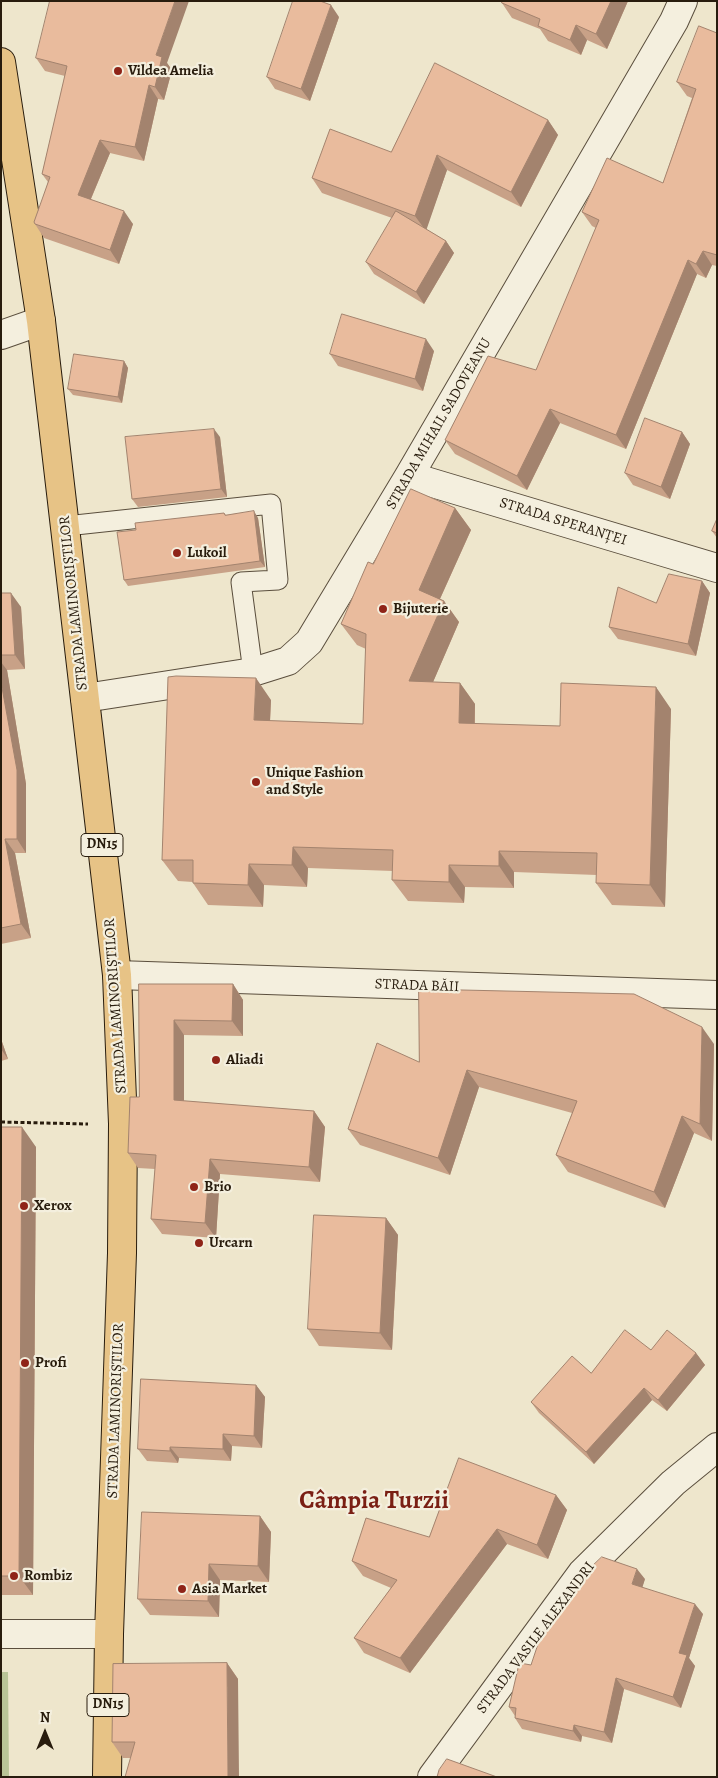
<!DOCTYPE html>
<html>
<head>
<meta charset="utf-8">
<style>
  body { margin:0 }
  #map { position:relative; width:718px; height:1778px; overflow:hidden; background:#eee6cc; font-family:Alegreya,serif }
  canvas { display:block }
  .frame { position:absolute; inset:0; border:2px solid #281c0d; pointer-events:none }
  .north { position:absolute; left:20px; top:1708px; width:50px; height:50px; -webkit-text-stroke:4px #f4efde; paint-order:stroke; rotate:0deg; font-size:14px; font-weight:700; line-height:20px; text-align:center; color:#281c0d }
  .north::after { content:''; display:block; margin:auto; width:18px; height:22px; background:#281c0d; clip-path:polygon(50% 0,100% 100%,50% 72%,0 100%) }
</style>
</head>
<body>
<div id="map">
<canvas width="718" height="1778"></canvas>
<div class="frame"></div>
<div class="north">N</div>
</div>
<script>
const c = document.querySelector('canvas').getContext('2d');
c.lineJoin = 'round';
function fillPath(path, color) {
  c.fillStyle = color;
  c.fill(path, 'evenodd');
}
function strokePath(path, color, width, dash) {
  c.strokeStyle = color;
  c.lineWidth = width;
  c.lineCap = dash ? 'butt' : 'round';
  c.setLineDash(dash || []);
  c.stroke(path);
}
function write(font, color, halo, rows, align = 'center') {
  c.font = font + ' Alegreya,serif';
  c.lineWidth = 4.5;
  c.setLineDash([]);
  c.textBaseline = 'middle';
  c.strokeStyle = halo;
  c.fillStyle = color;
  for (const [text, x, y, turn = 0] of rows) {
    c.save();
    c.translate(x, y);
    c.rotate((+turn || 0) * Math.PI / 180);
    c.textAlign = isNaN(turn) ? turn : align;
    if (halo) c.strokeText(text, 0, 0);
    c.fillText(text, 0, 0);
    c.restore();
  }
}
fillPath(new Path2D(`
  M1 1672H8L9 1777H1Z`), '#bac497');
const lane = new Path2D(`
  M66 526 271 504 278 580 241 582 253 672`);
const street = new Path2D(`
  M1 335 41 321
  M409 476 717 568
  M85 698 253 672 288 661 309 642 409 476 674 21 683 1
  M117 975 717 995
  M1 1634H109
  M432 1777 582 1573 673 1483 717 1447`);
const primary = new Path2D(`
  M1 62 41 321 117 975 123 1124 122 1253 109 1634 107 1777`);
strokePath(lane, '#5a4e3d', 21);
strokePath(street, '#5a4e3d', 30);
strokePath(primary, '#281c0d', 30);
strokePath(new Path2D(`
  M1 1122 88 1124`), '#281c0d', 3, [4, 2.5]);
strokePath(lane, '#f4efde', 19);
strokePath(street, '#f4efde', 28);
strokePath(primary, '#e7c386', 28);
fillPath(new Path2D(`
  M628 1 607 49 587 40 581 55 548 41 540 29 512 18 502 3Z
  M339 17 310 101 275 89 267 77Z
  M717 33V266L712 265 706 278 697 274 626 449 560 423 527 490 455 454 445 440 536 370 596 228 592 226 582 212 663 183 692 98 687 96 677 82Z
  M36 58 167 63 172 70 164 100 158 99 144 161 110 153 91 199 133 224 119 264 44 238 35 224 48 182 42 174 65 76 45 71Z
  M548 120 558 135 521 207 447 170 426 229 446 241 454 253 424 304 374 274 366 262 392 218 322 193 312 178 391 152Z
  M434 351 423 391 338 366 330 354Z
  M124 361 128 368 122 403 73 395 68 389Z
  M682 432 690 444 670 499 633 485 625 473Z
  M220 437 227 497 138 507 132 499Z
  M455 508 471 530 440 599 444 601 459 622 433 682 460 683 475 704V724L560 726 671 709 665 907 612 905 596 883 597 875 514 872V888L465 887 464 903 408 901 392 880 393 871 308 868 307 887 264 885 263 907 208 905 193 883V882L178 881 162 860 271 700 270 721 363 724 366 649 357 645 341 624 373 564Z
  M224 513 226 515 258 518 265 567 128 586 124 580 136 530Z
  M717 519V538L712 531Z
  M702 581 710 593 696 656 618 639 609 627Z
  M1 593 21 607 25 669 7 670 26 784V853H15L31 938 1 944Z
  M139 984H233L243 1000V1036L184 1035V1101L314 1111 325 1127 320 1182 220 1174 216 1238 162 1234 151 1219 155 1169 138 1168 128 1153 139 1097Z
  M1 1039 8 1059 1 1061Z
  M714 1044 712 1141 694 1133 665 1208 568 1172 556 1155 572 1113 479 1087 450 1175 360 1145 348 1129 419 1062Z
  M1 1127 36 1147 33 1595H1Z
  M386 1218 398 1235 392 1350 319 1346 308 1329Z
  M651 1350 696 1353 705 1365 667 1411 652 1400 594 1464 539 1413 531 1402 591 1373Z
  M256 1385 265 1397 262 1448 232 1446 231 1461 179 1458 178 1463 147 1461 138 1449Z
  M556 1495 567 1510 548 1559 507 1544 410 1673 364 1653 354 1638 391 1588 363 1576 352 1561 429 1537Z
  M260 1516 271 1532 269 1582 220 1580 219 1617 150 1615 138 1599Z
  M645 1579 642 1587 703 1614 689 1658 695 1666 681 1708 624 1689 612 1743 582 1736 581 1742 522 1729 515 1718V1716L509 1707 531 1665Z
  M227 1663 238 1679 130 1758H123L112 1742Z`), '#c8a187');
fillPath(new Path2D(`
  M175 1H189L167 63 172 70 164 100 155 87 156 55Z
  M611 1H628L607 49 596 34Z
  M331 5 339 17 310 101 301 89Z
  M576 25 587 40 581 55 570 40Z
  M149 85 158 99 144 161 135 147Z
  M548 120 558 135 521 207 511 192Z
  M100 140 110 153 87 208 78 195Z
  M437 155 447 170 426 231 415 216Z
  M124 211 133 224 119 264 110 250Z
  M446 241 454 253 424 304 416 292Z
  M703 251 712 265 706 278 696 264Z
  M688 260 697 274 626 449 616 435Z
  M426 339 434 351 423 391 415 379Z
  M124 361 128 368 122 403 118 397Z
  M550 409 560 423 527 490 517 476Z
  M214 429 220 437 227 497 221 489Z
  M682 432 690 444 670 499 661 487Z
  M455 508 471 530 434 612 419 590Z
  M254 511 258 518 265 567 260 561Z
  M702 581 710 593 696 656 688 644Z
  M11 593 21 607 25 669 15 655Z
  M444 601 459 622 424 703 409 681Z
  M1 662 7 670 26 784V853L17 839 1 682Z
  M256 678 271 700 269 742 254 720Z
  M460 683 475 704 474 745 459 723Z
  M656 687 671 709 665 907 650 885Z
  M5 839 15 853 31 938 21 924Z
  M293 847 308 868 307 887 292 865Z
  M499 851 514 872V888L499 866Z
  M249 864 264 885 263 907 248 885Z
  M449 865 465 887 464 903 449 882Z
  M233 984 243 1000V1036L232 1021Z
  M174 1020 184 1035V1115L174 1100Z
  M702 1027 714 1044 712 1141 700 1124Z
  M1 1039 8 1059 1 1049Z
  M467 1070 479 1087 450 1175 438 1158Z
  M314 1111 325 1127 320 1182 309 1167Z
  M682 1116 694 1133 665 1208 654 1192Z
  M22 1127 36 1147 33 1595 19 1576Z
  M210 1159 220 1174 216 1238 205 1223Z
  M386 1218 398 1235 392 1350 380 1333Z
  M696 1353 705 1365 667 1411 658 1400Z
  M256 1385 265 1397 262 1448 254 1436Z
  M644 1388 652 1400 594 1464 586 1452Z
  M223 1434 232 1446 231 1461 223 1449Z
  M170 1447 179 1458 178 1463 170 1451Z
  M556 1495 567 1510 548 1559 537 1545Z
  M260 1516 271 1532 269 1582 258 1566Z
  M497 1529 507 1544 410 1673 400 1658Z
  M209 1564 220 1580 219 1617 208 1601Z
  M637 1569 645 1579 640 1595 632 1584Z
  M695 1604 703 1614 689 1658 695 1666 681 1708 673 1697 679 1653Z
  M227 1663 238 1679 239 1777H228Z
  M616 1678 624 1689 612 1743 604 1732Z
  M574 1725 582 1736 581 1742 573 1731Z`), '#a3836e');
const building = new Path2D(`
  M50 1H175L156 55 162 57 155 87 149 85 135 147 100 140 78 195 124 211 110 250 35 224 34 222 50 177 42 174 67 66 36 58Z
  M293 1H320L331 5 301 89 267 77Z
  M502 1H611L596 34 576 25 570 40 538 26 540 19 502 3Z
  M699 26 717 33V255L703 251 696 264 688 260 616 435 550 409 517 476 445 440 488 356 536 370 599 220 582 212 607 158 663 183 696 89 677 82Z
  M435 63 548 120 511 192 437 155 415 216 312 178 330 129 391 152Z
  M396 211 446 241 416 292 366 262Z
  M342 314 426 339 415 379 330 354Z
  M74 354 124 361 118 397 68 389Z
  M645 418 682 432 661 487 625 473Z
  M214 429 221 489 132 499 125 437Z
  M411 489 455 508 419 590 444 601 409 681 460 683 459 723 560 726 561 683 656 687 650 885 596 883 597 853 499 851V866L449 865V882L392 880 393 850 293 847 292 865 249 864 248 885 193 883V860H162L168 677 176 676 256 678 254 720 363 724 366 634 341 624 368 562 373 564Z
  M254 511 260 561 124 580 117 532 136 530 135 523 224 513 225 515Z
  M717 519V533L712 531Z
  M669 574 702 581 688 644 609 627 618 587 656 603Z
  M1 593H11L15 655H1Z
  M1 682 17 770V839H5L21 924 1 928Z
  M139 984H233L232 1021 174 1020V1100L314 1111 309 1167 210 1159 205 1223 151 1219 156 1155 128 1153 130 1097H139Z
  M419 989 634 994 702 1027 700 1124 682 1116 654 1192 556 1155 577 1101 467 1070 438 1158 348 1129 377 1043 419 1062Z
  M1 1127H22L19 1576H1Z
  M314 1215 386 1218 380 1333 308 1329Z
  M625 1330 651 1350 667 1330 696 1353 658 1400 644 1388 586 1452 531 1402 572 1356 591 1373Z
  M141 1379 256 1385 254 1436 223 1434V1449L170 1447V1451L138 1449Z
  M459 1458 556 1495 537 1545 497 1529 400 1658 354 1638 397 1580 352 1561 366 1518 429 1537Z
  M142 1512 260 1516 258 1566 209 1564 208 1601 138 1599Z
  M602 1557 637 1569 632 1584 695 1604 679 1653 687 1655 673 1697 616 1678 604 1732 574 1725 573 1731 515 1718 516 1708 509 1707 519 1664 520 1663 531 1665 541 1635 586 1572Z
  M227 1663 228 1777H125L135 1742H112L113 1664Z
  M447 1759 497 1777H437L439 1770Z`);
fillPath(building, '#e9bb9d');
strokePath(building, '#a3836e', 1);
for (const [x, y, r, color] of [
  [118,71,5,"#8f2418"],
  [177,553,5,"#8f2418"],
  [383,609,5,"#8f2418"],
  [256,782,5,"#8f2418"],
  [216,1060,5,"#8f2418"],
  [194,1187,5,"#8f2418"],
  [24,1206,5,"#8f2418"],
  [199,1243,5,"#8f2418"],
  [25,1363,5,"#8f2418"],
  [14,1576,5,"#8f2418"],
  [182,1589,5,"#8f2418"]
]) {
  const dot = new Path2D();
  dot.arc(x, y, r, 0, 2 * Math.PI);
  c.fillStyle = color;
  c.fill(dot);
  strokePath(dot, '#f4efde', 2);
}
for (const [x, y, w] of [
  [102,845,42],
  [108,1705,42]
]) {
  const box = new Path2D();
  box.roundRect(x - w / 2, y - 11.5, w, 23, 4);
  c.fillStyle = '#f4efde';
  c.fill(box);
  strokePath(box, '#281c0d', 1);
}
write('bold 14px', '#281c0d', null, [
  ["DN15",102,845],
  ["DN15",108,1705]
]);
write('bold 15px', '#281c0d', '#f4efde', [
  ["Vildea Amelia",128,71],
  ["Lukoil",187,553],
  ["Bijuterie",393,609],
  ["Unique Fashion",266,773],
  ["and Style",266,790],
  ["Aliadi",226,1060],
  ["Brio",204,1187],
  ["Xerox",34,1206],
  ["Urcarn",209,1243],
  ["Profi",35,1363],
  ["Rombiz",24,1576],
  ["Asia Market",192,1589]
], 'left');
write('15px', '#281c0d', '#f4efde', [
  ["STRADA MIHAIL SADOVEANU",439,424,-60],
  ["STRADA SPERANȚEI",563,522,17],
  ["STRADA LAMINORIȘTILOR",74,603,-96],
  ["STRADA BĂII",417,986,2],
  ["STRADA LAMINORIȘTILOR",116,1006,-94],
  ["STRADA LAMINORIȘTILOR",116,1411,-88],
  ["STRADA VASILE ALEXANDRI",536,1638,-53]
]);
write('bold 25px', '#7a1f14', '#f4efde', [
  ["Câmpia Turzii",374,1502]
]);
</script>
</body>
</html>
